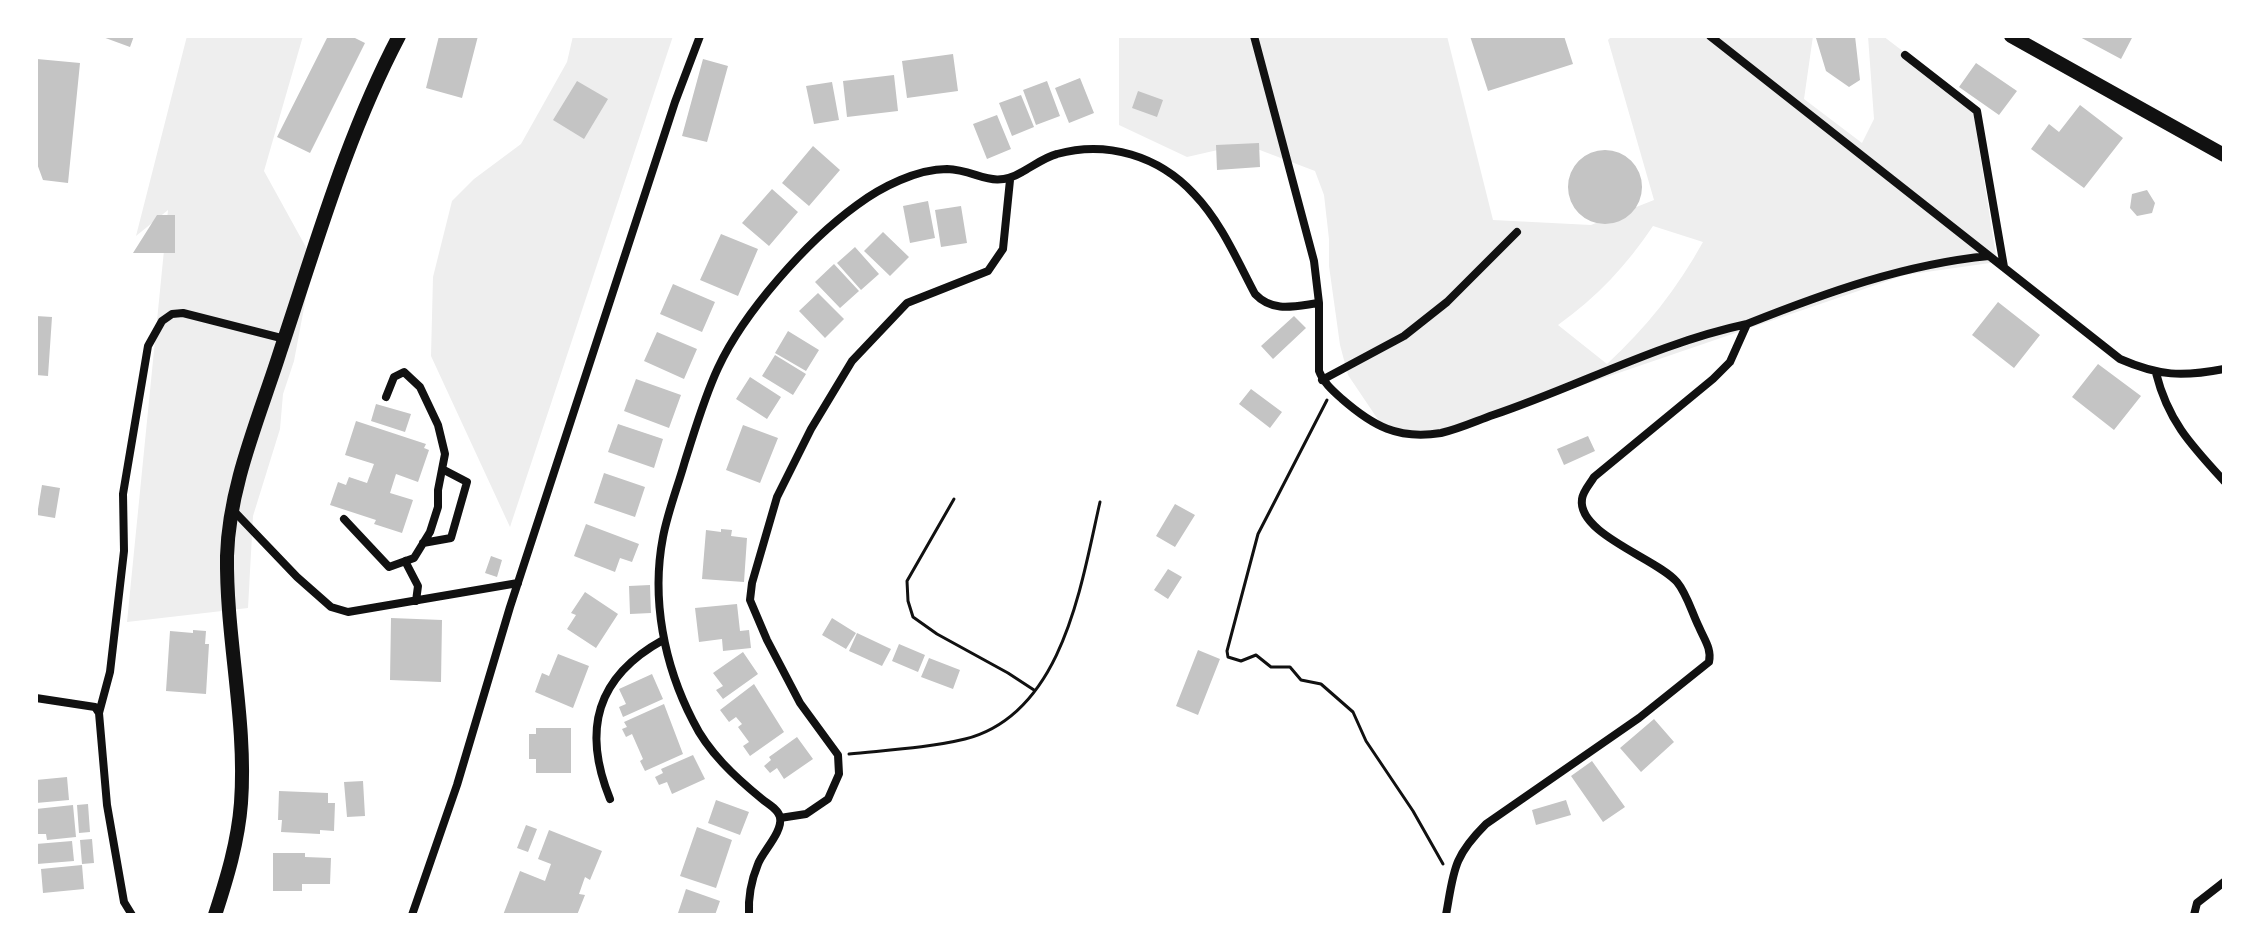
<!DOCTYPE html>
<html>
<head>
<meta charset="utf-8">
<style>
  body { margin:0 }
  #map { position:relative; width:2260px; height:951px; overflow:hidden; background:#fff; font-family:"Titillium Web",sans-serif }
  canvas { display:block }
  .frame { position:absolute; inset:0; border:38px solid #fff; pointer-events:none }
</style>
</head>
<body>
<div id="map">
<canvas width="2260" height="951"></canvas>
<div class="frame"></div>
</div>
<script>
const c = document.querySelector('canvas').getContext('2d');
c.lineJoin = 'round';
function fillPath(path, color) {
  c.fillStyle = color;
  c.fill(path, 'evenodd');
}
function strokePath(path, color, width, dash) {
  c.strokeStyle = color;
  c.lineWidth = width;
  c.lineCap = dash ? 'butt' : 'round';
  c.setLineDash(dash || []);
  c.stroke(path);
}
fillPath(new Path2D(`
  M187 36H303L264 171 313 260 294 361 283 394 280 429 253 516 248 608 127 622 168 210 136 236Z
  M573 36H673L510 527 431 356 433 277 452 201 474 179 521 144 567 62Z
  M1119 36H1447L1493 220 1591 225 1654 200 1608 40 1612 36H1813L1804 99 1862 143 1874 119 1868 36H1883L1972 104 1997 262 1905 275 1481 420 1436 431 1407 430 1381 424 1348 375 1340 345 1329 266V239L1324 195 1315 171 1244 144 1187 157 1119 125ZM1653 226 1703 242C1677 289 1646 328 1607 364L1558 325C1597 297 1627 265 1653 226Z`), '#eee');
fillPath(new Path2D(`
  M100 36H134L130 47Z
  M328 36H351L365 43 310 153 277 137Z
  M439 36H478L462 98 426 88Z
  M1470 36H1564L1573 64 1488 91Z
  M1823 36H1855L1860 80 1849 87 1826 71 1816 38Z
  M2078 36H2133L2121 59Z
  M953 54 958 91 907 98 902 61Z
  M37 59 80 63 68 183 43 180 36 161Z
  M703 59 728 66 707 142 682 136Z
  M1976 63 2017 91 1999 115 1959 87Z
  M894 75 898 111 847 117 843 81Z
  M1080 78 1094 113 1069 123 1055 88Z
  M577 81 608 99 584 139 553 120Z
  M1047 81 1060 116 1036 125 1023 90Z
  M832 82 839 120 814 124 806 86Z
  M1138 91 1163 100 1157 117 1132 108Z
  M1021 95 1034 127 1012 136 999 103Z
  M2080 105 2123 138 2084 188 2031 149 2049 124 2059 132Z
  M997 115 1011 149 987 159 973 124Z
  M1259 143 1260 167 1217 170 1216 145Z
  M813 146 840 170 809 206 782 183Z
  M1568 187a37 37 0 1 1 74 0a37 37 0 1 1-74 0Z
  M772 189 798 212 769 246 742 223Z
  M2147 190 2155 203 2152 213 2137 216 2130 208 2132 194Z
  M928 201 935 238 910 243 903 206Z
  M961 206 967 243 941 247 935 210Z
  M157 215H175V253H133Z
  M883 232 909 257 890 276 864 251Z
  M721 234 758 249 738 296 700 280Z
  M855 247 879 274 861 290 837 263Z
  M834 264 859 291 840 308 815 282Z
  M673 284 715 302 702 332 660 314Z
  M818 293 844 319 825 338 799 311Z
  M1998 302 2040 335 2014 368 1972 335Z
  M36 316 52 317 48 376 36 375Z
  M1294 316 1306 328 1273 359 1261 346Z
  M788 331 819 350 806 371 775 353Z
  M657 332 697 349 684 379 644 361Z
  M775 355 806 374 793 395 762 376Z
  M2098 364 2141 396 2114 430 2072 397Z
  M750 377 781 397 767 419 736 399Z
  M636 379 681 395 669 428 624 411Z
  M1251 389 1282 412 1270 428 1239 404Z
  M376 404 411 414 405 432 371 421Z
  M356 421 426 444 424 448 429 450 418 482 396 474 390 493 413 500 402 533 374 524 376 520 330 505 338 482 346 485 349 477 367 483 374 464 345 455Z
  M618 424 663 439 654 468 608 452Z
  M743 425 778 438 760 483 726 470Z
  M1588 436 1595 451 1564 465 1557 449Z
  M604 473 645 487 635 517 594 503Z
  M42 485 60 488 55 518 37 515Z
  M1175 504 1195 515 1175 547 1156 536Z
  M586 524 639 544 632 562 620 558 615 572 574 556Z
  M721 529 732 530 731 536 747 538 744 582 702 579 706 530 721 532Z
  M491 556 502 560 497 577 485 573Z
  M1168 569 1182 577 1168 599 1154 590Z
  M650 585 651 613 630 614 629 586Z
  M585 592 618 614 596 648 567 629 576 615 571 613Z
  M737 604 740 631 749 630 751 648 723 651 722 639 699 642 695 608Z
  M391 618 442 620 441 682 390 680Z
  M832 618 856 633 846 649 822 635Z
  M193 630 206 631 205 644H209L206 694 166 691 170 631 193 633Z
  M857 633 891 649 882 666 849 651Z
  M899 644 925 655 918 672 892 661Z
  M1198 650 1220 659 1198 715 1176 706Z
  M743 652 758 674 723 699 716 690 723 686 713 673Z
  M558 654 589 666 573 708 535 692 542 673 549 676Z
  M929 658 960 670 953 689 921 677Z
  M652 674 663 699 623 717 619 707 626 704 619 689Z
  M754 684 784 732 750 756 743 746 749 742 738 727 742 724 736 717 729 722 720 710Z
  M664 704 683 754 645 771 640 761 643 759 632 734 626 737 622 729 627 727 624 722Z
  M1654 719 1674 742 1641 772 1620 748Z
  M536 728H571V773H536V759H529V734H536Z
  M797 737 813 759 784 779 777 768 770 773 764 766 771 760 769 757Z
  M693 755 705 779 672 794 667 782 659 785 655 777 663 773 661 769Z
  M1592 761 1625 807 1603 822 1571 776Z
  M67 777 69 800 36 803V780Z
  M363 781 365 816 347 817 344 782Z
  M279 791 328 793V803H335L334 831 320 830V834L281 832 282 820H278Z
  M716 800 749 812 740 835 708 823Z
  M1566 800 1571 815 1536 825 1532 810Z
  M88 804 90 832 79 833 77 805Z
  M73 805 76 837 47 840 46 834H36V809Z
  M526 825 537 829 528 852 517 848Z
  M697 827 732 840 716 888 680 876Z
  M549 830 602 851 590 880 585 877 579 894 585 895 577 915H503L520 871 545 881 551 864 538 859Z
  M92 839 94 863 82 864 80 840Z
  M72 841 74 861 37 864 36 844Z
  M273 853H305V857L331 858 330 884H302V891H273Z
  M82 865 84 889 43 893 41 869Z
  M686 889 720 901 715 915 678 913Z`), '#c4c4c4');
strokePath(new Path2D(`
  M1327 400 1258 534 1227 651 1228 657 1241 661 1256 655 1271 667H1290L1301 680 1321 684 1353 712 1366 741 1413 811 1443 864
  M954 499 907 581 908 601 913 617 937 634 1008 673 1034 690
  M849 754C887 750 928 748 965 739 1063 714 1081 585 1100 502`), '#111', 3);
strokePath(new Path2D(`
  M1254 36 1314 261 1319 303V371C1323 382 1332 390 1342 399 1373 426 1398 440 1441 433 1459 429 1476 421 1493 415 1579 386 1658 343 1747 324
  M1710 36 2120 359C2159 376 2182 377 2224 369
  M1905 55 1977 111 2004 267
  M2156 373C2168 421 2191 445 2224 481
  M1322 380 1404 336 1447 302 1517 232
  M231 508 297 577 331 607 348 612 518 583
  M344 519 389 567 414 558 430 532 438 507V490L445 454 438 425 420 387 404 372 394 377 386 397
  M423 543 451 538 467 482 444 470
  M405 561 418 586 416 601
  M36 698 95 707 99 713 107 805 124 902 132 915
  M99 713 110 672 124 551 123 494 148 346 162 321 172 314 183 313 285 339
  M610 799C582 730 596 677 663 640
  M780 818 806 814 828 799 839 774 838 755 800 703 767 640 750 600 752 583 777 497 811 429 852 361 907 303 988 271 1003 249 1010 180
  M412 915 457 785 510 607 675 102 700 36
  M749 915C748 897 751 881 758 864 763 851 783 832 780 817 778 809 768 804 762 799 735 777 708 752 693 721 664 665 651 599 663 537 668 511 678 486 685 461 695 430 704 398 718 368 744 312 806 242 857 205 881 187 917 169 947 169 978 170 992 190 1022 172 1033 166 1045 157 1057 154 1107 140 1159 156 1194 194 1221 222 1237 260 1255 294 1273 313 1295 306 1319 303
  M1446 915C1454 871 1452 858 1486 824L1639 718 1709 662C1712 649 1704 639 1699 627 1692 613 1687 594 1677 582 1658 559 1577 534 1582 499 1583 491 1590 484 1594 477L1713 379 1730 362 1747 324C1825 293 1905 264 1989 256
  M2194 915 2197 903 2224 882`), '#111', 8);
strokePath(new Path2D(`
  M2011 36 2224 155
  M215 915C227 878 238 842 241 803 247 721 226 639 227 556 229 486 259 418 280 352 316 245 346 137 399 36`), '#111', 14);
</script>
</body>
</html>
